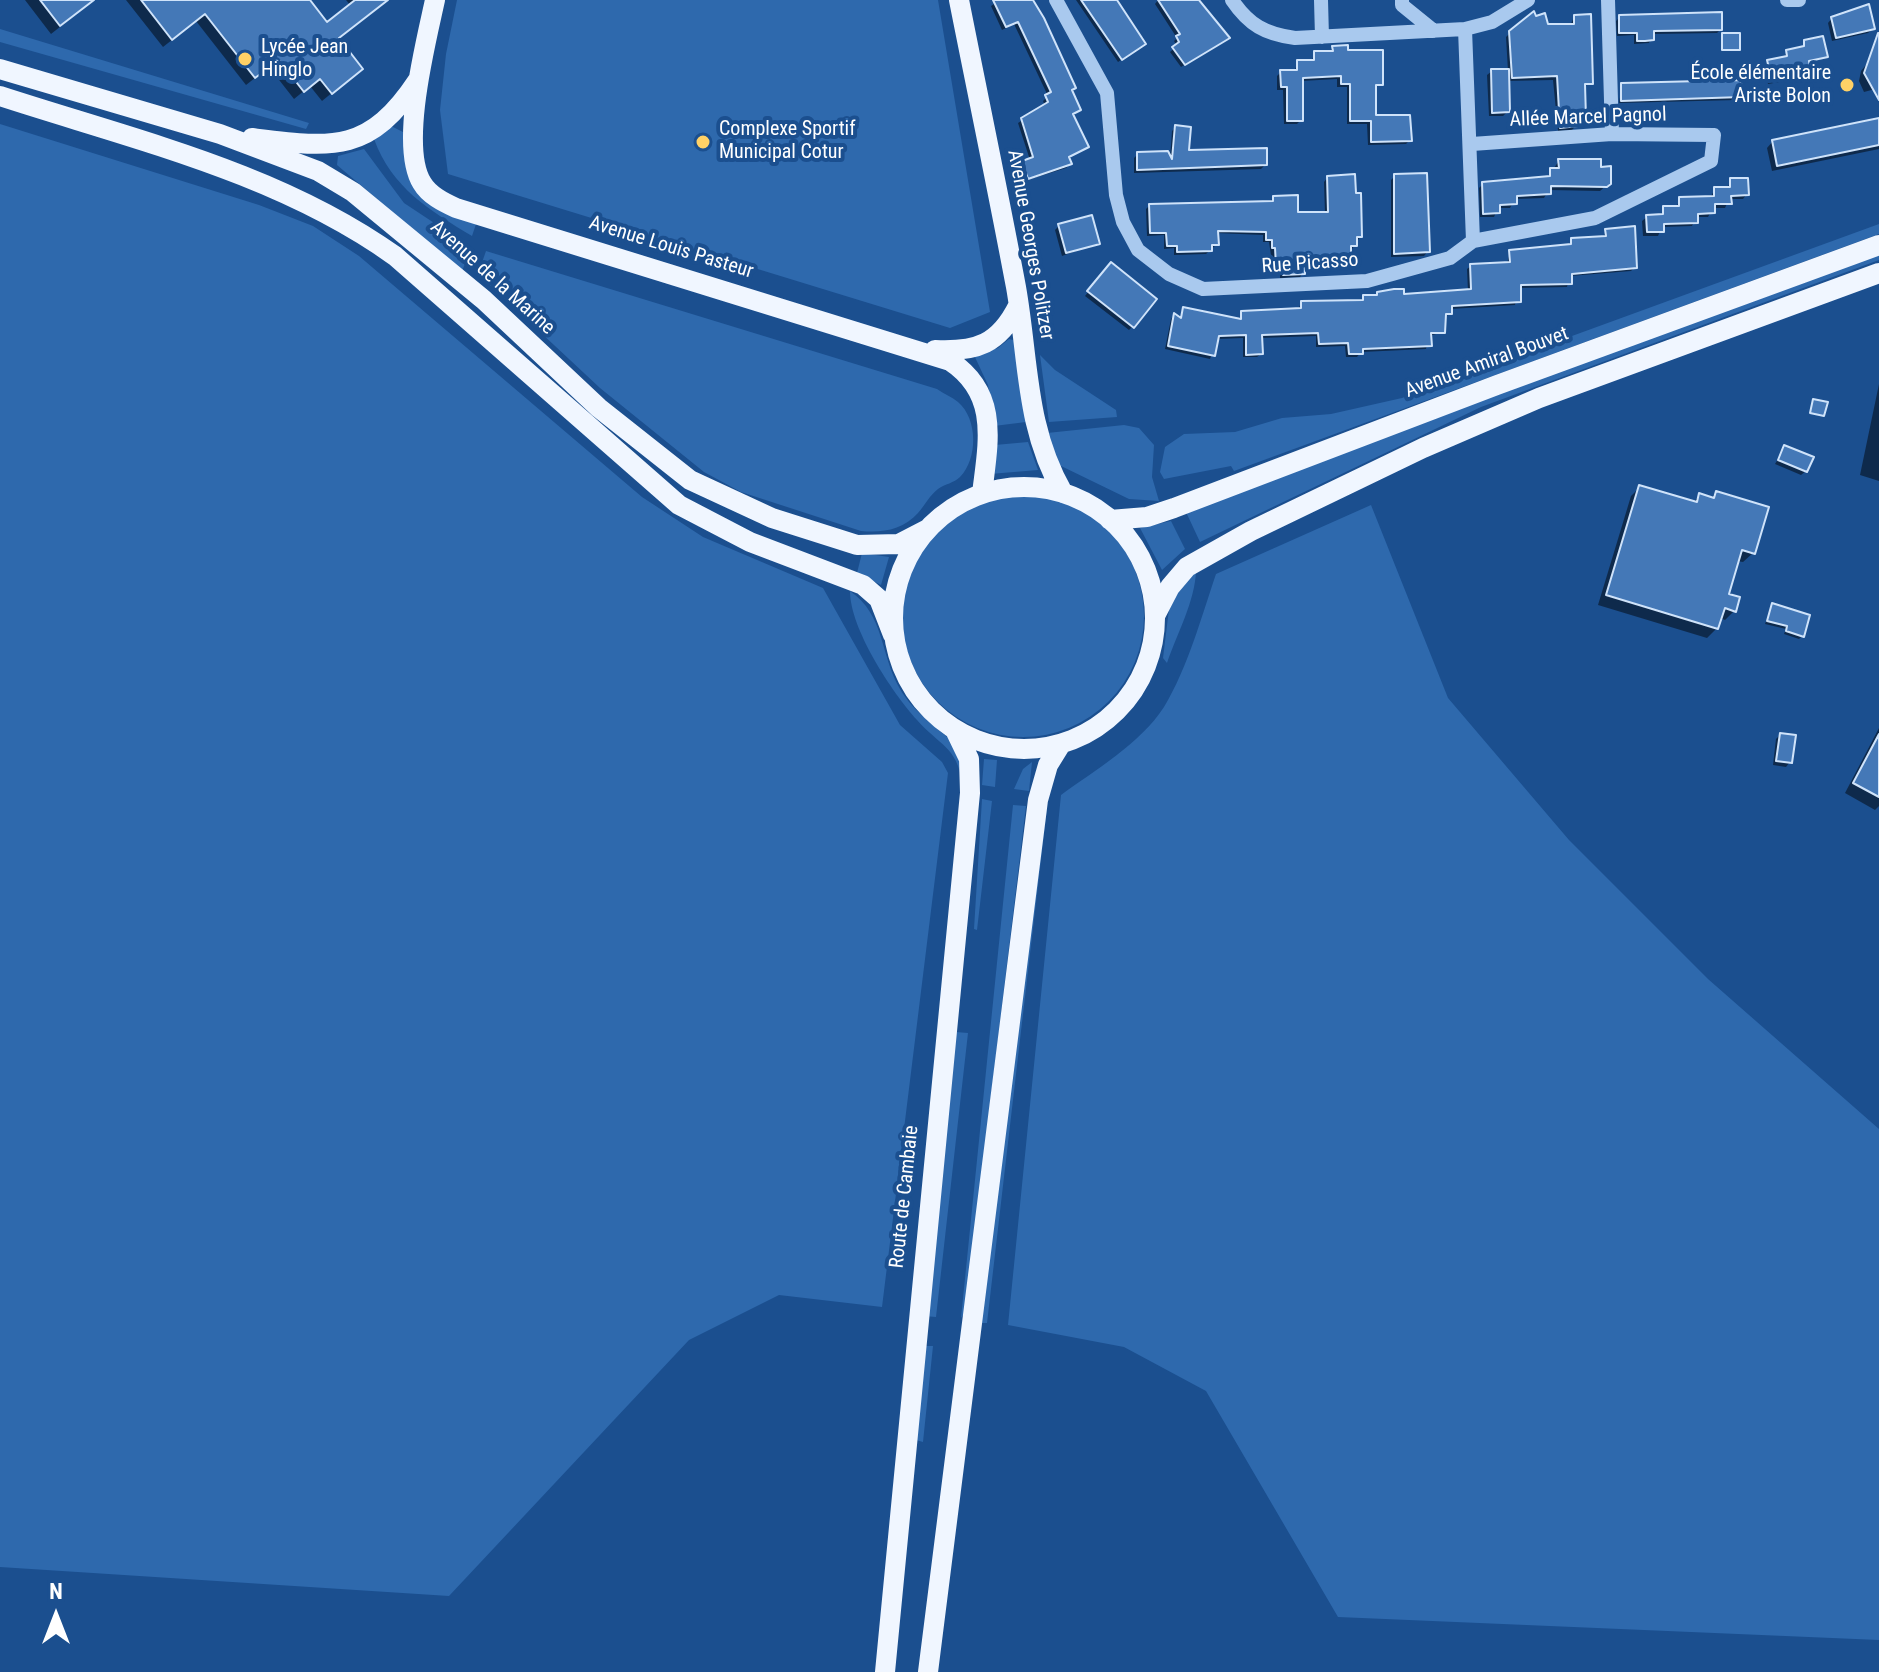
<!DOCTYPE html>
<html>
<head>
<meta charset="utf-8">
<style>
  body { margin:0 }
  #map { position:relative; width:1879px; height:1672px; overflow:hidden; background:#1b4f8f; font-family:"Roboto Condensed",sans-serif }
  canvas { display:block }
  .north { position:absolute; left:16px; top:1576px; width:80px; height:80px; -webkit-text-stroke:6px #1b4f8f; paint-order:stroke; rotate:0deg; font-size:22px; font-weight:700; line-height:32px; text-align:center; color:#fff }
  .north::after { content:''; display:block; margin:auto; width:28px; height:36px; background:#fff; clip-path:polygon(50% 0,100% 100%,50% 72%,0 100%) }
</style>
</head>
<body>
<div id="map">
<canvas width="1879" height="1672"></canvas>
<div class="north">N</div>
</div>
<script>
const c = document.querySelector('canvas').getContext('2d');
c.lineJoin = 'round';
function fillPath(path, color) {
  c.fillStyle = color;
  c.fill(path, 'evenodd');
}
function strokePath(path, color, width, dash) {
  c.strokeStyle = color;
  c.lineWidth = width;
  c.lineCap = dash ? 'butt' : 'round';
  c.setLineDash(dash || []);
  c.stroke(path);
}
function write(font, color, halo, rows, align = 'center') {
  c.font = font + ' "Roboto Condensed",sans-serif';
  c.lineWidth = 8;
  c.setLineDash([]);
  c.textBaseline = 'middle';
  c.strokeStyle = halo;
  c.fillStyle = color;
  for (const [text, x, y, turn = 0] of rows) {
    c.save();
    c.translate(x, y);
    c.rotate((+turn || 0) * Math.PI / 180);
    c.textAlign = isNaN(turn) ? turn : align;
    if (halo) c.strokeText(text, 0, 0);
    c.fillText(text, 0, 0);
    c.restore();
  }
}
fillPath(new Path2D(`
  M457 0H938L990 312 950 328 448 174 440 110 446 54Z
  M0 29 309 123 306 129 0 42Z
  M0 124 259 205 313 226 359 256 642 497 703 537 823 588 900 725 942 762 948 773 882 1307 779 1295 689 1340 449 1596 0 1567Z
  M391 126 405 133V156L476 224 472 236C429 210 392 188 374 139Z
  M364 149 404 203 472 248 462 271 337 165 338 156Z
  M1879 224V234L1234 471 1231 466 1164 479 1160 472 1165 447 1184 434 1235 432 1282 418 1331 414 1402 398Z
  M1879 250V260L1481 407 1200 542 1186 512Z
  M486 251 937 389C944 394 952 397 958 402 978 419 978 459 960 477 954 483 945 484 938 489 930 495 925 505 918 513 903 530 882 533 861 531L741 492 704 472 600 388 478 274Z
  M1009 339 1017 341 1026 422 994 426 988 385 974 355 998 348Z
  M1040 355 1055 370 1116 410 1117 417 1049 422Z
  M1124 425 1139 428 1154 445 1152 477 1159 501 1129 499 1059 465 1047 433Z
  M1028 442 1038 470 990 474 995 445Z
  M902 616a121 121 0 1 1 242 0a121 121 0 1 1-242 0Z
  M1371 505 1448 698 1569 840 1708 979 1879 1129V1640L1338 1617 1206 1391 1124 1347 1008 1325 1061 795C1095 770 1140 744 1164 707 1188 667 1201 618 1216 574Z
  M1171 521 1185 549 1162 570 1140 528Z
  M862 553 889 557 881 585 857 573Z
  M1196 571C1195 601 1177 634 1167 663L1163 658 1170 601Z
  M850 591C885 615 880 655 900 689 914 713 938 728 958 746L962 782C957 747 939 745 917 720 892 692 850 629 850 591Z
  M984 759 997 760 995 787 982 785Z
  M1032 762 1029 791 1014 789 1023 769Z
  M982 799 992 801 977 930 974 929Z
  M1013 805 1026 806 965 1312 961 1318Z
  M1042 808H1047L987 1323H981Z
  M956 1032 968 1033 936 1317 924 1316Z
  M921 1346H933L923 1442 916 1440Z`), '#2e69ad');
fillPath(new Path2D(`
  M25 0H94L51 34Z
  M126 0H307L326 25 351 6 346 0H386L338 39 361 69 322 101 310 86 294 99 269 67 246 85 196 21 163 47Z
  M1000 0H1033L1070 91 1075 113 1071 115 1086 147 1067 158 1070 164 1066 168 1024 181 1019 166 1030 160 1018 123 1045 106 1043 101 1048 96 1014 24 1002 30 991 6Z
  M1076 0H1114L1140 47 1118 62Z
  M1158 0H1197L1228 38 1181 67 1170 52 1177 46 1174 41 1177 38 1155 4Z
  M1574 17 1591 83 1583 87 1584 117 1572 130 1558 131 1553 80 1507 81 1508 111 1503 116H1489L1487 75 1492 71H1508L1506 37 1511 32 1547 26H1570Z
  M1620 17 1720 30 1717 33 1652 34 1649 43 1634 44V35L1617 36 1616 21Z
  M1832 18 1873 29 1868 33 1832 41 1828 23Z
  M1805 42 1826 56 1807 64 1803 71 1789 74 1785 81 1768 84 1764 66 1783 59 1787 52 1801 49Z
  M1333 48 1381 52V84L1374 88V117L1410 140 1406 144 1368 145 1367 124H1347V87H1337V79L1301 81V120L1297 124H1284L1283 90H1277V76L1281 72H1294L1298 62H1311L1315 53H1328Z
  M1879 49V88L1864 92 1859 81 1861 71Z
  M1622 85 1740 96 1737 100 1619 103Z
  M1879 120V149L1772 171 1767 148 1773 141Z
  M1176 127 1187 152 1265 165 1261 169 1134 173V158L1138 154 1170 159 1172 131Z
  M1559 161 1599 169 1609 183 1600 191 1549 190 1544 198 1515 199 1510 208H1498L1494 217H1480L1479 188 1483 184 1546 179Z
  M1395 176 1428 251 1424 256 1391 257V180Z
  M1327 178 1360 237 1346 258 1303 260V273L1300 277 1280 278V269H1273L1269 242H1263V235L1216 233 1217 244 1206 254 1174 255V248L1164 249V235L1147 236 1146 209 1149 206 1270 201 1274 198 1297 214H1325L1324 182Z
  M1731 180 1747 194 1743 199H1729L1725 208H1713L1708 217H1696L1692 226 1662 227 1658 236H1643L1642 221 1647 217H1660L1664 208H1676L1680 199 1710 198 1715 189H1727Z
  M1059 226 1098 243 1062 256 1055 230Z
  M1606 231 1635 267 1631 271 1570 276 1567 287 1519 288 1515 305 1450 309V314L1444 317 1443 332 1429 336 1426 349 1361 352 1357 357H1346L1345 346 1316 347V336L1260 338 1261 354 1257 357H1243V338L1217 339 1210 359 1165 349 1171 319 1174 315 1179 319 1184 310 1238 321 1242 313 1298 310 1301 303 1359 302 1378 294 1402 296 1468 291 1467 269 1471 266 1507 264 1510 252 1568 246 1572 240 1603 238Z
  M1108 268 1133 326 1129 330 1085 296Z
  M1879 384V481L1860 475Z
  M1785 448 1806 471 1801 475 1775 464Z
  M1640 487 1693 502 1700 496 1710 499 1716 493 1753 553 1743 562 1737 561 1727 595 1734 611 1725 620 1720 618 1717 628 1707 638 1598 605 1631 496Z
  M1773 605 1802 636 1799 639 1784 634 1786 629 1765 624Z
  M1879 728V806L1875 810 1845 793Z
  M1780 735 1790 762 1786 767 1773 765 1776 739Z`), '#0007');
const building = new Path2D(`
  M40 0H94L60 26Z
  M141 0H310L327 22 355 0H388L339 38 363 69 332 94 320 79 304 92 279 60 255 78 205 14 172 40Z
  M993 0H1033L1044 18 1076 88 1072 90 1081 110 1073 114 1089 147 1069 157 1072 164 1028 179 1022 161 1033 157 1021 118 1048 102 1045 95 1051 92 1018 22 1006 27Z
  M1081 0H1117L1146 44 1122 60Z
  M1158 0H1199L1230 38 1185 65 1172 47 1179 42 1176 36 1180 34Z
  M1869 4 1875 29 1836 38 1831 17Z
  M1534 11 1536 16 1545 13 1548 24H1574V15L1591 14 1593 84H1585L1586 118H1578V126L1560 128 1557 76 1512 78 1509 31Z
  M1722 12V30L1654 31V40L1645 41H1637V33H1619V15Z
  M1722 33H1740V50H1722Z
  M1878 33H1879V100L1864 73Z
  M1823 36 1828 57 1809 61 1810 67 1791 72V78L1772 81 1767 60 1787 56 1786 50 1804 46V40Z
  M1348 45V50H1383V85H1376V115H1410L1412 141 1371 142V121H1350V84H1341V76L1303 78V121H1287V87H1281L1280 70H1297V60H1314V51H1333L1332 46Z
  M1491 69H1509L1510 112 1492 113Z
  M1741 80 1742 97 1621 101V83Z
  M1879 118V145L1777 166 1772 140Z
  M1175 125 1191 127 1189 150 1267 148V165L1137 170V152L1168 151 1172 159Z
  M1558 159H1601V167L1611 166V184L1607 187 1551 186V194L1517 196V204L1500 205V213L1483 214 1482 182 1550 176V168H1559Z
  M1427 173 1430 252 1394 254V174Z
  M1355 174 1356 193H1361L1362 237H1357V246H1351V255L1305 258V274L1283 275 1282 266H1276L1275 248H1272V240H1266V232L1218 231 1219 245H1212V251L1177 252V246H1167L1166 233H1150L1149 204 1273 201V196L1298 195V212H1328L1327 176Z
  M1730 178H1748L1749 195 1731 196 1732 204H1715V213L1698 214V223L1664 224V232H1647L1646 215 1663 214V206H1679V197L1714 196V187H1730Z
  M1092 215 1100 244 1066 253 1058 224Z
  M1635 226 1637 268 1572 274V284L1521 285V302L1452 306V314H1446L1445 333H1431L1432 346 1363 349V354H1349L1348 343 1319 344 1318 333 1262 335 1263 354 1246 355V335L1219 336 1215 356 1168 346 1174 313 1181 318 1183 307 1241 319V311L1301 308V301L1363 300V295H1377V292L1394 289H1404V294L1471 289 1470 264 1510 262 1509 250 1571 244V238L1606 236 1605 229Z
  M1111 262 1157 299 1134 328 1087 291Z
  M1813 399 1828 402 1824 416 1810 413Z
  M1784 445 1814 457 1807 472 1778 460Z
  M1639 485 1697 502 1699 493 1714 498 1716 491 1769 507 1755 554 1742 550 1729 594 1740 597 1736 612 1725 608 1718 629 1606 595Z
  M1772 603 1810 615 1804 637 1786 631 1787 626 1767 621Z
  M1780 733 1796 735 1792 763 1776 761Z
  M1879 734V797L1853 783Z`);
fillPath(building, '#4478b7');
strokePath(building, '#cfe3fa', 2);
strokePath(new Path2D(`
  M1056 0 1107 93 1116 195 1123 222 1138 250 1169 274 1203 289 1367 281 1450 258 1473 241 1595 218 1711 161 1714 135 1612 134 1472 144
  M1232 0C1249 25 1265 34 1295 38L1465 29 1492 22 1528 0
  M1321 0 1322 37
  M1402 0V5L1434 31
  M1608 0 1612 134
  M1787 0H1799
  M1465 29 1473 241`), '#a9c9ee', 14);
strokePath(new Path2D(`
  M435 0C426 42 399 146 422 183 429 195 443 202 456 208L950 361C1000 394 988 443 982 494
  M959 0C978 96 998 191 1016 287 1029 361 1025 427 1063 493
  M0 69 220 134 318 171 353 192 484 300 599 408 690 480 772 518 857 545 899 544 928 529
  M0 96C135 140 279 173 395 256L679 505 750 542 863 585 879 599 893 635
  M252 138C333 148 369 154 418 80
  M935 350C977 352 999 344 1018 306
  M893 618a131 131 0 1 1 262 0a131 131 0 1 1-262 0Z
  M1110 520 1147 517 1174 508 1497 385 1879 245
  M1156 614 1170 587 1187 567 1251 531 1423 448 1539 398 1879 273
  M885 1672 970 793 969 759 955 730
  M928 1672 1038 800 1048 765 1061 744`), '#f0f6ff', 20);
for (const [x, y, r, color] of [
  [245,59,8,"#ffd166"],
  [1847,85,8,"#ffd166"],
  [703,142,8,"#ffd166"]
]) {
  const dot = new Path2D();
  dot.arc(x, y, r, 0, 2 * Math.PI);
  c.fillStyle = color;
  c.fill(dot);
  strokePath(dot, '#1b4f8f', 3);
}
write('20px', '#fff', '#1b4f8f', [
  ["Lycée Jean",261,48],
  ["Hinglo",261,71],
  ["École élémentaire",1831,74,"right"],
  ["Ariste Bolon",1831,97,"right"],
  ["Complexe Sportif",719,130],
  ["Municipal Cotur",719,153]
], 'left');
write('20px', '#fff', '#1b4f8f', [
  ["Allée Marcel Pagnol",1588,118,-2],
  ["Avenue Georges Politzer",1030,245,80],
  ["Avenue Louis Pasteur",671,248,17],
  ["Rue Picasso",1310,264,-4],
  ["Avenue de la Marine",492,278,42],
  ["Avenue Amiral Bouvet",1487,363,-20],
  ["Route de Cambaie",905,1197,-84]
]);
</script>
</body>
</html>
